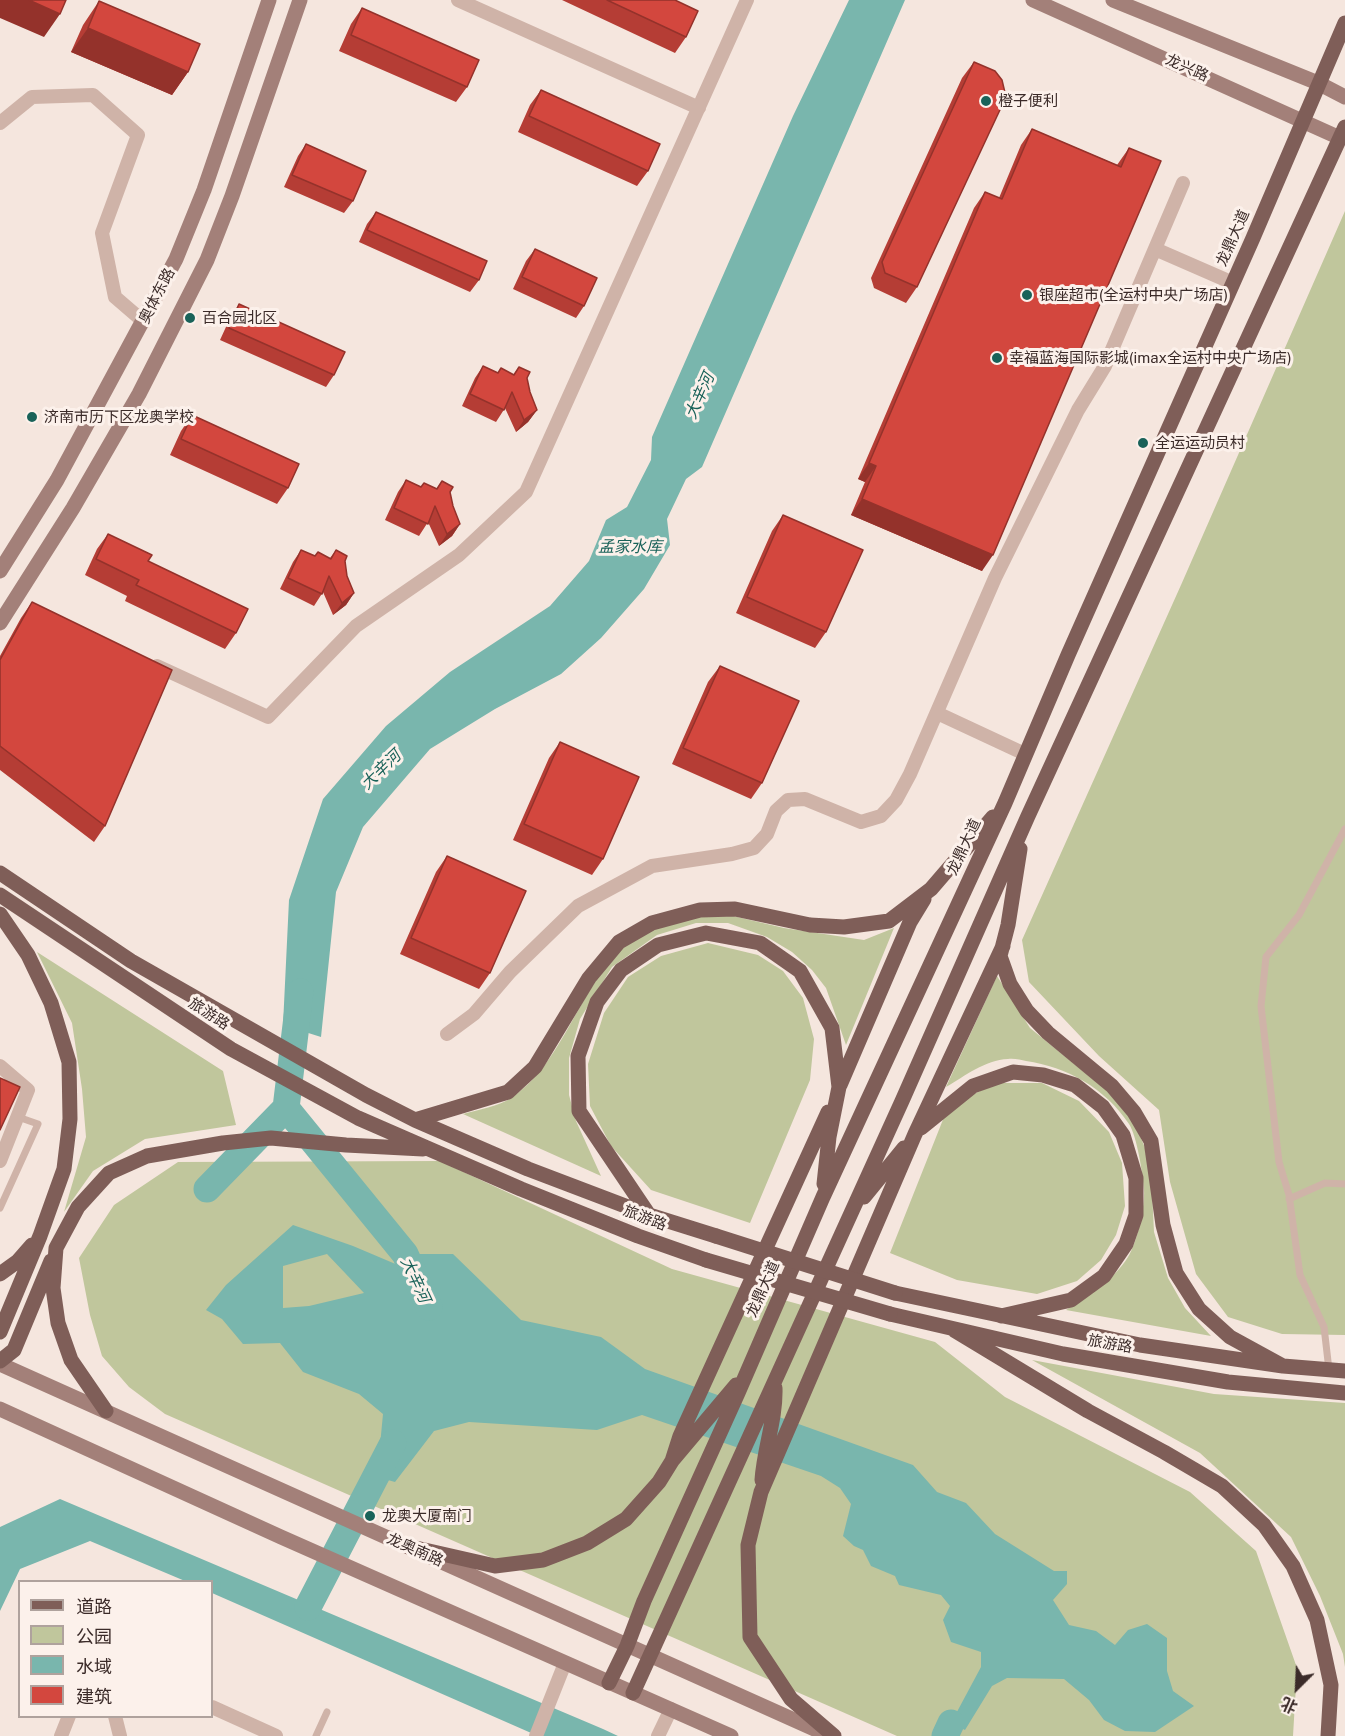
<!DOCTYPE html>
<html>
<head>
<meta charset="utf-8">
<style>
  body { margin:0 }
  #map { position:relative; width:1345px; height:1736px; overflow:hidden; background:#f5e6de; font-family:"Public Sans","Noto Sans SC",sans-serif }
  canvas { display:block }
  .legend { position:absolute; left:18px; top:1580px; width:195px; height:138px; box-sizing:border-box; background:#fcf1eb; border:2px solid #afa29d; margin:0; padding:8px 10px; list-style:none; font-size:18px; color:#3b2b29 }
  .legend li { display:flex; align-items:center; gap:12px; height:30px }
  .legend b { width:30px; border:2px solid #afa29d }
  .north { position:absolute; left:1267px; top:1658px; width:60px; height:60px; -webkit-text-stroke:4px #fcf1eb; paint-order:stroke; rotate:204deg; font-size:16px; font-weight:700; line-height:24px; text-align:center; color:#3b2b29 }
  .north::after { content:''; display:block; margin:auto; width:21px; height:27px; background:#3b2b29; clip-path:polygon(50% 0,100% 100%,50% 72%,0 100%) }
</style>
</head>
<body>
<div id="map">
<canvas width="1345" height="1736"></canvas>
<ul class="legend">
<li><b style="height:8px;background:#7f5e58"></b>道路</li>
<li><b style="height:16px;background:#c0c69c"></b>公园</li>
<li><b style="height:16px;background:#79b6ad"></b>水域</li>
<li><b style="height:16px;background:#d3473e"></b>建筑</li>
</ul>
<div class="north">北</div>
</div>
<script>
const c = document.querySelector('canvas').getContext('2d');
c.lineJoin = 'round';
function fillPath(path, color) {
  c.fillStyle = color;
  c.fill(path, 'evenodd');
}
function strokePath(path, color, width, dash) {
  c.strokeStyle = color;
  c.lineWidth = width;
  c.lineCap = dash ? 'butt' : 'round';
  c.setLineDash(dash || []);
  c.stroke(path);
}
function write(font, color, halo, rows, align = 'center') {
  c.font = font + ' "Public Sans","Noto Sans SC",sans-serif';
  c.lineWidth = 6;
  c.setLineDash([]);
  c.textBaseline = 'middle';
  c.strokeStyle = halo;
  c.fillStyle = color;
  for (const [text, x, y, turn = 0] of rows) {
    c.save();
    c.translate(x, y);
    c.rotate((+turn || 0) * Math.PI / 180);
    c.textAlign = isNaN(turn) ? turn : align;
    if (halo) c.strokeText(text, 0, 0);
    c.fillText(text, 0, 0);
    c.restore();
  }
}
fillPath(new Path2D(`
  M1345 211V1335L1282 1334 1228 1317 1196 1274 1170 1182 1159 1110 1099 1056 1029 982 1022 940 1181 585Z
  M702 915 733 916 784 928 864 940 894 928 846 1045 826 988 812 970 792 952 767 937 728 923H696L657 935 612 967 580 1019 569 1058V1095L576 1121 601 1176 463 1114C477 1110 500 1106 511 1098 574 1056 581 961 653 928 667 921 686 919 702 915Z
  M708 943 758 955 783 971 803 998 814 1039 810 1080 750 1223 651 1190 611 1146 590 1106 588 1064 604 1013 628 977 661 956Z
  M37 952 223 1071 236 1125 145 1139 93 1171 64 1212 86 1137 82 1089 72 1023Z
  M997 976 1030 1028 1105 1089 1134 1121 1145 1148 1152 1191 1154 1232 1168 1278 1185 1308 1211 1336 1066 1310C1089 1295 1113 1281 1128 1257 1137 1243 1145 1207 1144 1190 1143 1175 1137 1136 1129 1124 1105 1088 1067 1067 1026 1061 1021 1060 1014 1058 1008 1059 985 1060 965 1076 946 1087Z
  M996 1083H1042L1079 1101 1109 1132 1122 1163 1125 1206 1116 1235 1101 1260 1077 1281 1037 1294 957 1280 890 1253 948 1107Z
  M440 1161 672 1269 935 1342 1005 1397 1190 1492 1256 1551 1297 1668 1293 1736H897L165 1414 129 1387 102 1356 90 1315 79 1258 114 1205 178 1162Z
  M1032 1360 1214 1394 1345 1403V1667L1343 1654 1320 1596 1291 1537 1200 1453Z`), '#c0c69c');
fillPath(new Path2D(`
  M849 0H905L702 467 686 479 667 519 670 545 644 589 601 638 561 674 495 709 430 749 363 827 336 892 321 1037 283 1025 289 900 323 799 386 726 450 672 550 606 589 561 606 520 627 507 651 460 652 437 793 116Z
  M293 1225 353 1246 412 1271 405 1254H453L521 1320 601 1337 645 1369 913 1465 937 1492 966 1503 995 1534 1054 1571H1067V1584L1053 1600 1069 1625 1096 1631 1115 1645 1128 1630 1147 1624 1167 1638V1671L1173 1691 1194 1706 1155 1732 1125 1731 1104 1720 1089 1700 1064 1679 1007 1678 992 1686 965 1730 951 1723 981 1667V1652L951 1642 943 1620 950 1606 941 1595 899 1585 895 1576 871 1566 863 1550 854 1546 843 1536 851 1504 840 1488 821 1476 642 1415 597 1430 469 1422 434 1431 395 1482 377 1477 383 1414 359 1394 303 1372 280 1343 243 1344 222 1319 206 1310 226 1285ZM327 1254 364 1293 309 1306 283 1308V1266Z
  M60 1499 603 1729 618 1736H538L212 1593V1582L185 1581 90 1541 20 1569 0 1611V1527Z`), '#79b6ad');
strokePath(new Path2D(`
  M300 992 286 1108 405 1254 429 1307
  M207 1189 286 1108
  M308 1607 393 1443
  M945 1736 951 1723`), '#79b6ad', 27);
strokePath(new Path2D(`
  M1289 1199 1325 1183 1345 1184
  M0 1208 38 1124 18 1117
  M1329 1370 1324 1327 1300 1275 1289 1195 1279 1162 1261 1006 1266 957 1299 915 1345 829
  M316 1736 327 1712`), '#cfb3a8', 7);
strokePath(new Path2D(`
  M458 0 699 108
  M0 123 32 97 93 95 138 135 102 233 115 297 144 322
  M1155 249 1233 283
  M157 666 268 717 356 626 459 555 526 492 747 0
  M937 713 1025 754
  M447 1034 474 1014 510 972 578 906 652 866 732 854 754 848 767 834 776 811 788 800 805 799 861 822 881 816 896 800 910 774 995 578 1078 410 1105 366 1183 183
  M0 1066 28 1090 0 1161
  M212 1707 276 1736
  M115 1716 120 1736
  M61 1736 69 1716
  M536 1736 565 1663
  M658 1736 671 1709`), '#cfb3a8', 14);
strokePath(new Path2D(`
  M1033 0 1340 138
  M1113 0 1318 83 1345 97
  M0 571 57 480 176 259 204 190 269 0
  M0 623 73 508 139 394 207 260 232 196 300 0
  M0 1364 830 1736
  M0 1409 281 1537 731 1736`), '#a38079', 15);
strokePath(new Path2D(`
  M1020 849 1008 925 1000 956 1010 984 1027 1011 1048 1033 1112 1086 1134 1112 1151 1141 1163 1225 1176 1273 1199 1309 1230 1337 1283 1366
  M0 873 131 961 366 1095 415 1120 528 1169 649 1215 716 1236
  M0 895 231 1049 358 1118 521 1189 638 1236 706 1260
  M0 914 28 955 51 1003 69 1062 70 1119 64 1169 40 1236 0 1332
  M840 1085 910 922 924 899
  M415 1120 508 1092 535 1067 589 978 619 942 652 923 700 910 735 909 810 925 844 927 889 921 931 889 993 817
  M921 1128 973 1086 1013 1072 1043 1075 1075 1085 1103 1107 1123 1135 1136 1178V1215L1126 1244 1104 1276 1071 1300 1001 1316
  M864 1197 904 1148
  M649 1215 579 1111 578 1056 597 1002 621 970 658 945 706 933 760 943 800 971 832 1028 839 1087 829 1137 824 1184
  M0 1274 18 1261 32 1245
  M895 1293 1140 1345 1283 1366 1345 1371
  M890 1314 1063 1354 1228 1382 1345 1393
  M954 1330 1088 1411 1164 1452 1222 1486 1264 1525 1293 1566 1317 1620 1331 1685 1328 1736
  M0 1361 14 1350 51 1261
  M106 1411 71 1360 58 1323 53 1288 56 1248 78 1207 109 1173 147 1156 223 1143 271 1138 346 1145 423 1149
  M672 1461 680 1436 828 1112
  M762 1480C764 1449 776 1419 775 1388
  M407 1546 495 1566 543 1560 587 1543 626 1519 659 1482 672 1461 736 1385
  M609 1683 627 1646 644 1601 738 1393 823 1197 1005 803 1068 655 1253 238 1345 23
  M633 1693 902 1101 1028 816 1345 127
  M834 1736 791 1699 750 1637 748 1545 761 1492 915 1134 1003 946`), '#7f5e58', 15);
strokePath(new Path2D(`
  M716 1236 895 1293
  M706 1260 890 1314`), '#7f5e58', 15);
fillPath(new Path2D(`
  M562 0H675L686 37 675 53Z
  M99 1 188 72 172 95 71 52 83 25Z
  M362 8 467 87 456 102 339 51 351 24Z
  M974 62 917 287 906 303 874 288 871 278 962 78Z
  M541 90 648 171 637 186 518 132 530 105Z
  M1032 129 1117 165 1129 148 982 571 851 515 865 482 858 479 974 208 985 192 999 198 1021 145Z
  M306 144 353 201 344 213 284 187 298 156Z
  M376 212 479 280 470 292 359 242 367 224Z
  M535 249 584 306 576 318 513 289 526 261Z
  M239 304 334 375 326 387 220 340 231 316Z
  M483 366 498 373 513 375 519 367 527 378 530 392 537 410 528 422 516 432 505 408 496 422 462 406 475 378Z
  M192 415 288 488 277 504 170 455 181 431Z
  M406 480 421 487 436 489 442 481 450 492 453 506 460 524 452 536 439 546 428 522 419 536 385 520 398 492Z
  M783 515 826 632 815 648 736 613 772 531Z
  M108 534 148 561 236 633 225 649 125 601 127 596 85 575 97 549Z
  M301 550 315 556 330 558 336 550 345 561 347 576 354 593 346 605 333 615 323 592 314 606 280 589 293 562Z
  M32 602 105 826 94 842 0 770V656L21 618Z
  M720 666 762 783 751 799 672 764 708 682Z
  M560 742 603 859 592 875 513 840 549 758Z
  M447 856 490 973 479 989 400 954 436 872Z`), '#b53d35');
fillPath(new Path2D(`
  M0 0H29L60 14 44 37 0 18Z
  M88 28 188 72 172 95 71 52Z
  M537 410 528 422 516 432 524 420Z
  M869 463 876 466 865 482 858 479Z
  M862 499 993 555 982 571 851 515Z
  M460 524 452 536 439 546 447 534Z
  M354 593 346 605 333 615 342 603Z`), '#94322b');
const building = new Path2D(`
  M29 0H66L60 14Z
  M607 0H675L698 11 686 37Z
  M99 1 200 44 188 72 88 28Z
  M362 8 479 60 467 87 351 35Z
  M974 62 995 71 1002 80 1006 97 917 287 885 273 882 262Z
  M541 90 660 144 648 171 529 116Z
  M1032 129 1121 167 1129 148 1161 161 993 555 862 499 876 466 869 463 985 192 1002 199Z
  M306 144 366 171 353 201 292 175Z
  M376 212 487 261 479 280 367 230Z
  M535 249 597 278 584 306 522 277Z
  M239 304 345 352 334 375 229 328Z
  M483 366 498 373 501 368 514 375 519 367 530 372 527 378 530 392 537 410 524 420 512 392 504 410 470 394Z
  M192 415 299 464 288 488 181 439Z
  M406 480 421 487 424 483 437 489 442 481 453 487 450 492 453 506 460 524 447 534 435 506 428 524 394 508Z
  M783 515 863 550 826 632 747 597Z
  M108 534 152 555 148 561 248 609 236 633 136 585 139 580 96 559Z
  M301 550 315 556 318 552 331 559 336 550 347 556 345 561 347 576 354 593 342 603 329 576 322 594 288 578Z
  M32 602 172 670 105 826 0 746V660Z
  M720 666 799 701 762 783 683 748Z
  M560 742 639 777 603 859 524 824Z
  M447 856 526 891 490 973 411 938Z
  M0 1078 20 1087 0 1130Z`);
fillPath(building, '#d3473e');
strokePath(building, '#94322b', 1.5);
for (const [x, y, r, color] of [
  [986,101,6,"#196259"],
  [1027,295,6,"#196259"],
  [190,318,6,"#196259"],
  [997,358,6,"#196259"],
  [32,417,6,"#196259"],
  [1143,443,6,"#196259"],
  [370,1516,6,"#196259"]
]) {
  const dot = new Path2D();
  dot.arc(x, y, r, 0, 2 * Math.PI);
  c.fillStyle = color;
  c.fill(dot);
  strokePath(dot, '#fcf1eb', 2);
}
write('15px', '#3b2b29', '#fcf1eb', [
  ["龙兴路",1187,68,24],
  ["龙鼎大道",1233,238,-66],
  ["奥体东路",157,296,-63],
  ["龙鼎大道",964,847,-65],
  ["旅游路",209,1014,33],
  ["旅游路",645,1218,21],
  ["龙鼎大道",763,1289,-66],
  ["旅游路",1110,1344,10],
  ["龙奥南路",415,1550,24]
]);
write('15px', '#3b2b29', '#fcf1eb', [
  ["橙子便利",998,101],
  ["银座超市(全运村中央广场店)",1039,295],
  ["百合园北区",202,318],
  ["幸福蓝海国际影城(imax全运村中央广场店)",1009,358],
  ["济南市历下区龙奥学校",44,417],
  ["全运运动员村",1155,443],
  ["龙奥大厦南门",382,1516]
], 'left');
write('italic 16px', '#196259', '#fcf1eb', [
  ["大辛河",700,396,-66],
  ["孟家水库",630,547],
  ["大辛河",381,770,-44],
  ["大辛河",415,1280,65]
]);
</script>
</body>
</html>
